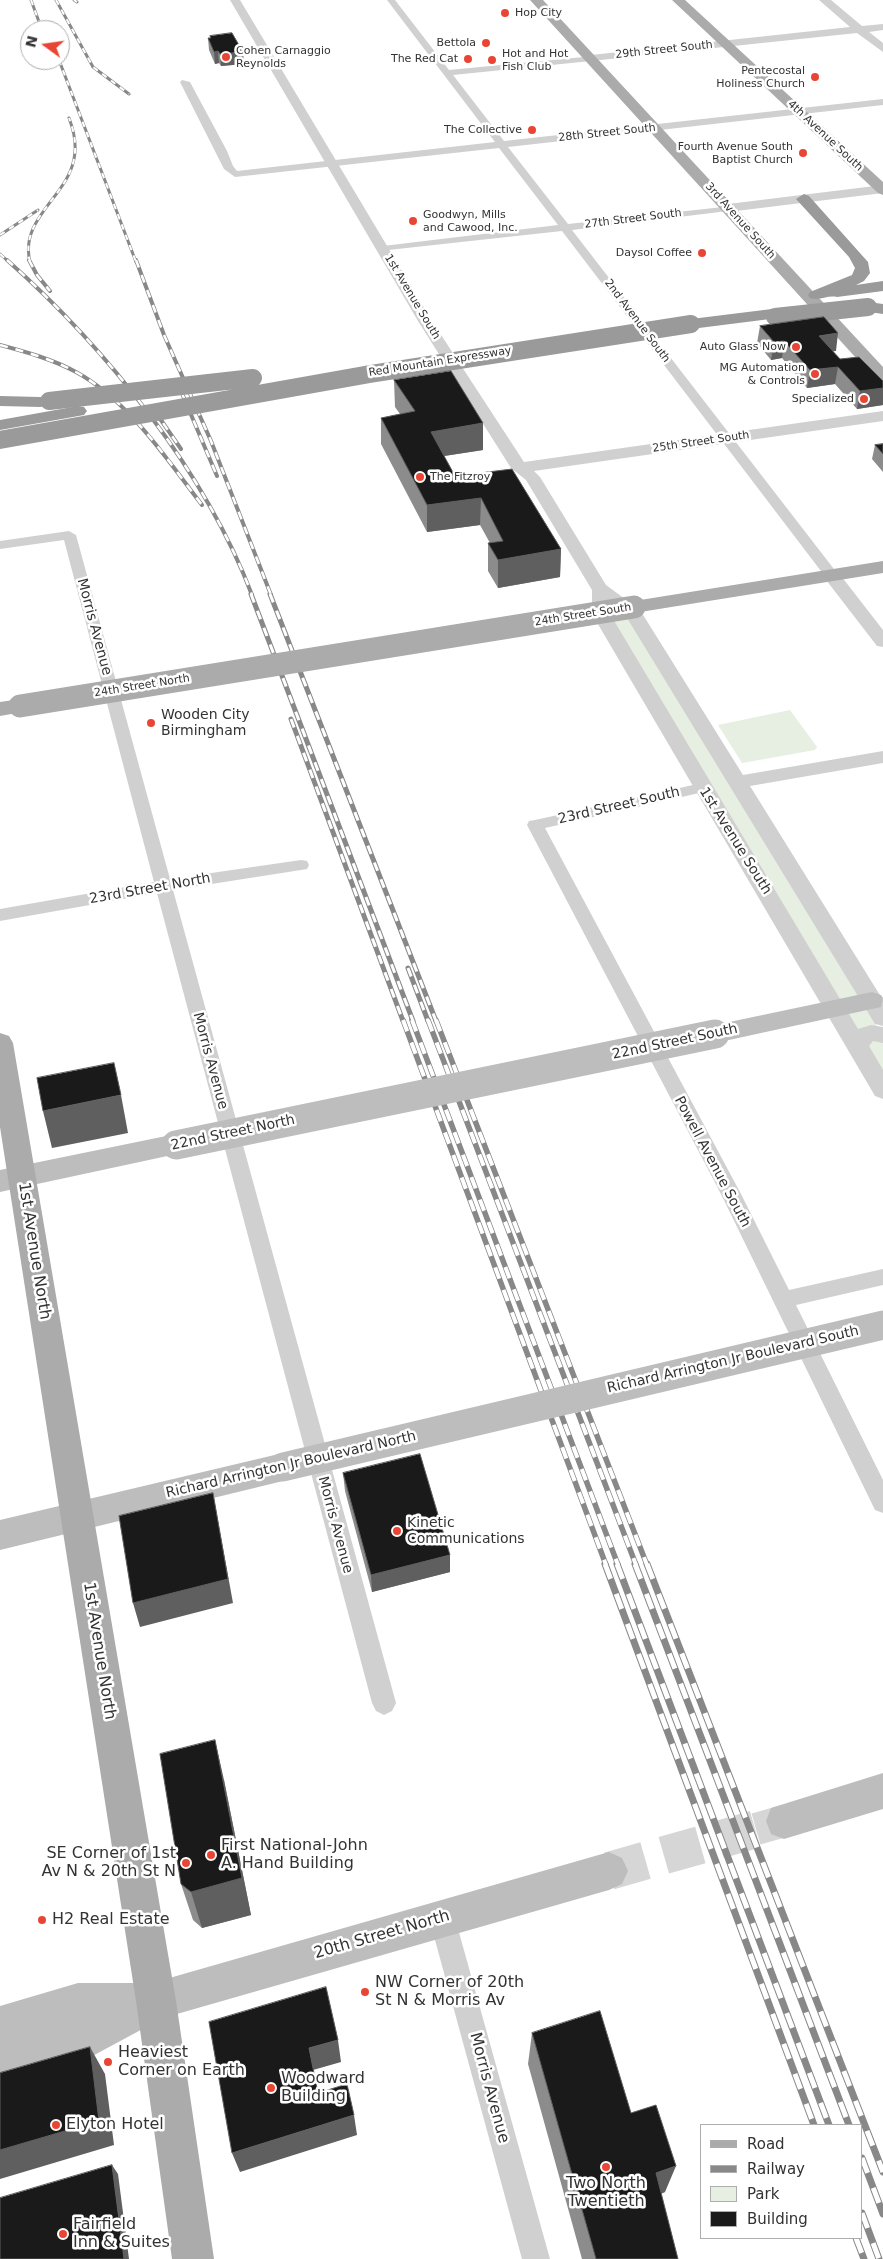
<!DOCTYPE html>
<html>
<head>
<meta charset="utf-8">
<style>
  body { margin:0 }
  #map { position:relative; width:883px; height:2259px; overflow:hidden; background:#fff; font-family:"DejaVu Sans",sans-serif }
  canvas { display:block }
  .legend { position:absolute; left:700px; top:2124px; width:162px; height:115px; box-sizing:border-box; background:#fff; border:1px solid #adadad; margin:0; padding:6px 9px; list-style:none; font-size:15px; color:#333 }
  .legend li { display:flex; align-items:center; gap:10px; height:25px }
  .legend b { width:25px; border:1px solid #adadad }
  .north { position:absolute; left:20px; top:20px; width:50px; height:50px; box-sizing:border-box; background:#fff; border:1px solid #adadad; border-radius:50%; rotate:284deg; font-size:14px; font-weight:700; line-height:20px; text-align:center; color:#333 }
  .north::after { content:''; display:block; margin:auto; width:18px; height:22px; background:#e94535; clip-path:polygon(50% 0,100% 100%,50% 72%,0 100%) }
</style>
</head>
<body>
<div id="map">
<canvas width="883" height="2259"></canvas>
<ul class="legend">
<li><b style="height:6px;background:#ababab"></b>Road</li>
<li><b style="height:6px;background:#888"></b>Railway</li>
<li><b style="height:14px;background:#e6efe1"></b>Park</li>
<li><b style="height:14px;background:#1a1a1a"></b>Building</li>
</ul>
<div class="north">N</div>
</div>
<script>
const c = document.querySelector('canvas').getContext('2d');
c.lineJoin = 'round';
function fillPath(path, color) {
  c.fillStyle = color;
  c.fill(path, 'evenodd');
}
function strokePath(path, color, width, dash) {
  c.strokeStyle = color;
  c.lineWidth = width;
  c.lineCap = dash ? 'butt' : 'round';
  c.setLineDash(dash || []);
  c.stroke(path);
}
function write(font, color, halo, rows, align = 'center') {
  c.font = font + ' "DejaVu Sans",sans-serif';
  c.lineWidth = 5;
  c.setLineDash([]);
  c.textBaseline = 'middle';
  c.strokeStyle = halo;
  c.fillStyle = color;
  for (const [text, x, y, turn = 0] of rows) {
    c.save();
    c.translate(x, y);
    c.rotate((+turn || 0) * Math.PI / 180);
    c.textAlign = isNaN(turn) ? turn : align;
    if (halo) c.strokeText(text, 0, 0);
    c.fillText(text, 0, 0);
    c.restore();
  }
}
fillPath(new Path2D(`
  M624 611 883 1036V1075L612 624Z
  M790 710 817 747 815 750 742 763 718 725Z`), '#e6efe1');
strokePath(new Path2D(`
  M756 1829 784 1821`), '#d6d6d6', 32, [32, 16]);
strokePath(new Path2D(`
  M609 1871 756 1829`), '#d6d6d6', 38, [38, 19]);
fillPath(new Path2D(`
  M387 0H395L449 70 594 56V60L591 61 453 75 504 141 883 99V105L508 147 568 224 732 206V210L728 211 572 230 837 573 839 576 837 579H827L562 231 379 251V247L383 246 558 225 499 148 235 177 224 169 180 82 182 80 190 82 227 151 233 166 237 171 495 142Z
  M69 531 76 535 170 879 301 860 307 861 309 865 307 869 301 870 173 890 396 1703 392 1711 384 1715 376 1711 372 1703 157 893 0 921V909L154 882 64 540 0 549V541Z
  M702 783 708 785 710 788 708 791 545 828 741 1194 789 1290 883 1269V1285L796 1305 883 1480V1513L875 1510 721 1194 527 825 529 821 535 820Z
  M442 1905 451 1909 455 1918 550 2259H522L429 1918 433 1909Z`), '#d0d0d0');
fillPath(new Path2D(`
  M230 0H240L432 321 524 462 883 411V421L534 471 540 477 606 585 640 610 743 775 883 751V763L750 786 883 1000V1026L875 1024 624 613 609 603 610 614 858 1029 871 1025 883 1027V1043L873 1041 869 1046 883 1070V1099L875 1096 592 614V590L526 480 511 468 418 321Z
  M819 0H831L862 26 883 24V30L869 32 883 43V52L857 33 591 61 585 58 591 55 850 27Z
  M883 185V193L728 212 721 208 728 204Z
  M832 571 838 572 883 630V647L877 646 823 576 826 572Z`), '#d0d0d0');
fillPath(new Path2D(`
  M872 992 881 995 883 998 881 1007 715 1043 706 1041 702 1034 706 1027 715 1025Z
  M176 1134 186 1138 190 1145 186 1152 0 1192V1170Z
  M283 1453 294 1457 299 1467 294 1477 283 1481 0 1550V1520Z
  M883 1773V1809L784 1839 771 1834 766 1821 771 1808Z
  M609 1852 622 1858 628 1871 622 1884 609 1890 163 2018 85 2060 0 2084V2006L78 1983H152Z`), '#bdbdbd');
fillPath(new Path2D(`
  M530 0H543L883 367V382L877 381Z
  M672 0H685L883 182V195L878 193Z
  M883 561V573L634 613 627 611 624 607 627 603 634 601Z
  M20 699 28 701 31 706 28 711 0 716V702Z
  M0 1033 9 1036 13 1043 176 2001 214 2259H172L136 2001 0 1127Z`), '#ababab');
fillPath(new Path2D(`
  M804 194 809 196 868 262 870 273 864 281 856 285 883 281V291L837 297C827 295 820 301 810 298L808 295 810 292 852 275 855 268 849 257 796 199Z
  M868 302 883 304V314L862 311 860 307 862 303Z
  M772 309 778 310 780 314 778 318 691 329 685 328 683 324 685 320 691 319Z
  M0 396 40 397 46 398 49 402 46 406 40 407 0 406Z
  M78 406 84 407 87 411 84 415 0 430V420Z`), '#9a9a9a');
const railFar4 = new Path2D(`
  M31 0 42 30
  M56 0 93 67 129 94
  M74 0 77 2
  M59 60 136 262
  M0 235 38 210
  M0 254 9 262
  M30 262C19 219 67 197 74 159 77 145 74 131 69 118`);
const railFar3 = new Path2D(`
  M7 260C106 348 205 471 252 595
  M29 260 37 275 50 291
  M136 260 164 335 211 441 271 595
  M0 345C26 352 52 359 76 372 129 401 166 458 202 505
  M181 391 217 476
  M154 410 181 449`);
const railFar2 = new Path2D(`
  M251 594 413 1021
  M270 594 436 1021
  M291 719 403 1021
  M408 968 428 1021`);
const railFar1 = new Path2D(`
  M403 1020 606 1565
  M412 1020 618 1565
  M428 1020 636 1565
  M436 1020 647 1565`);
const rail = new Path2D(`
  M605 1564 814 2125
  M617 1564 829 2125
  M635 1564 849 2125
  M647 1564 883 2172
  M862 2158 883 2214
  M862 2213 879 2259
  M856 2238 864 2259`);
strokePath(railFar4, '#888', 3);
strokePath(railFar3, '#888', 4);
strokePath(railFar2, '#888', 5);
strokePath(railFar1, '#888', 5.5);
strokePath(rail, '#888', 7);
strokePath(railFar4, '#fff', 2, [5.5]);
strokePath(railFar3, '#fff', 2.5, [8]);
strokePath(railFar2, '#fff', 3, [9]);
strokePath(railFar1, '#fff', 4, [12]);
strokePath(rail, '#fff', 5, [16]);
strokePath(new Path2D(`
  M176 1145 715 1034
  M283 1467 883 1325`), '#bdbdbd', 29);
strokePath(new Path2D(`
  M20 706 634 607`), '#ababab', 23);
strokePath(new Path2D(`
  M775 317 868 307
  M49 401 253 378
  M0 440 370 374 691 324`), '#9a9a9a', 18);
fillPath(new Path2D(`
  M210 36 244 64 221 66 219 63 215 64 209 50 208 38H210Z
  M760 326 836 351H832L840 359 883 381V405L857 409 835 384 807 388 782 358 771 360 757 343Z
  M394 380 483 423V450L444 456 455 476 561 549 560 577 498 588 488 571V543H490L480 525 427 532 381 444V418L400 414 395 407Z
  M883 444V472L872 459 875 445Z
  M343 1473 450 1572 372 1592 345 1491Z
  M224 1780 251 1915 202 1928 193 1920 181 1884Z
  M532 2033 631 2113 665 2192 661 2194 678 2259H582L528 2064Z`), '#8c8c8c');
fillPath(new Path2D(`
  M218 51 219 63 215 64 214 52Z
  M243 52 244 64 221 66 220 54Z
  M838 333 836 351 816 353 819 336Z
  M784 341 782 358 771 360 774 342Z
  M838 367 835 384 807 388 810 370Z
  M883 388V405L857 409 860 391Z
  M483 423V450L431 458V432Z
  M481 498 480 525 427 532V505Z
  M561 549 560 577 498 588V560Z
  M121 1095 128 1133 52 1148 43 1111Z
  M213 1493 233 1603 140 1627 133 1603Z
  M450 1555V1572L372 1592 371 1575Z
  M215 1740 224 1780 251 1915 202 1928 191 1892Z
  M338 2040 341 2062 313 2070 309 2048Z
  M90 2047 105 2074 114 2145 0 2179V2150Z
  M354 2115 357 2135 240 2172 232 2153Z
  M112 2165 118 2174 129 2259H124Z
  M676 2166 665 2192 645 2199 656 2173Z`), '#5f5f5f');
const building = new Path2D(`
  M232 33 243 52 220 54 218 51 214 52 208 38H211L210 36Z
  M824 317 838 333 819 336 840 359 859 357 883 381V388L860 391 838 367 810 370 784 341 774 342 760 326Z
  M451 371 483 423 431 432 455 476 512 469 561 549 498 560 488 543 503 541 481 498 427 505 381 418 415 411 394 380Z
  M883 444V454L875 445Z
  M114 1063 121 1095 43 1111 37 1078Z
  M420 1454 450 1555 371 1575 343 1473Z
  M213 1493 228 1579 133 1603 119 1516Z
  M215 1740 242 1878 191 1892 181 1884 160 1754Z
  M326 1987 338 2040 309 2048 318 2093 347 2084 354 2115 232 2153 209 2022Z
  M600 2011 631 2113 656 2105 676 2166 656 2173 678 2259H596L532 2033Z
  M90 2047 99 2121 0 2150V2073Z
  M112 2165 124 2259H0V2198Z`);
fillPath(building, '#1a1a1a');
strokePath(building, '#5f5f5f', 1);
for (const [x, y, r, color] of [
  [505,13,5,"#e94535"],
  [486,43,5,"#e94535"],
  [226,57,5,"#e94535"],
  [468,59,5,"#e94535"],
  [492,60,5,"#e94535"],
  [815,77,5,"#e94535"],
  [532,130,5,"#e94535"],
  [803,153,5,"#e94535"],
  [413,221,5,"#e94535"],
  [702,253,5,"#e94535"],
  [796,347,5,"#e94535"],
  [815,374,5,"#e94535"],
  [864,399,5,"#e94535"],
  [420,477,5,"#e94535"],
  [151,723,5,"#e94535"],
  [397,1531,5,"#e94535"],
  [211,1855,5,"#e94535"],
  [186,1863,5,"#e94535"],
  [42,1920,5,"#e94535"],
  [365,1992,5,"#e94535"],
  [108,2062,5,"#e94535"],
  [271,2088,5,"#e94535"],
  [56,2125,5,"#e94535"],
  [606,2167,5,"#e94535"],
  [63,2234,5,"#e94535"]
]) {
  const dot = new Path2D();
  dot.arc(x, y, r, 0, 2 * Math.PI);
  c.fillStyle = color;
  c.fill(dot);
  strokePath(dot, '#fff', 2);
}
write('11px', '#333', '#fff', [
  ["Hop City",515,13,"left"],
  ["Bettola",476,43],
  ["Cohen Carnaggio",236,51,"left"],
  ["Reynolds",236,64,"left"],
  ["Hot and Hot",502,54,"left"],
  ["Fish Club",502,67,"left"],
  ["The Red Cat",458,59],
  ["Pentecostal",805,71],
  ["Holiness Church",805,84],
  ["The Collective",522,130],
  ["Fourth Avenue South",793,147],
  ["Baptist Church",793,160],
  ["Goodwyn, Mills",423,215,"left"],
  ["and Cawood, Inc.",423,228,"left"],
  ["Daysol Coffee",692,253],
  ["Auto Glass Now",786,347],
  ["MG Automation",805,368],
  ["& Controls",805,381],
  ["Specialized",854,399],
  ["The Fitzroy",430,477,"left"]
], 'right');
write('11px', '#333', '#fff', [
  ["29th Street South",664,50,-6],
  ["28th Street South",607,133,-6],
  ["4th Avenue South",825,136,43],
  ["27th Street South",633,219,-7],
  ["3rd Avenue South",740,221,48],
  ["1st Avenue South",412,297,59],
  ["2nd Avenue South",637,321,53],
  ["Red Mountain Expressway",440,362,-9],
  ["25th Street South",701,442,-8],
  ["24th Street South",583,615,-9],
  ["24th Street North",142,686,-9]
]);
write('14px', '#333', '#fff', [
  ["Morris Avenue",94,627,75],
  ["23rd Street South",619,806,-13],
  ["1st Avenue South",735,841,58],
  ["23rd Street North",150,889,-10],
  ["22nd Street South",675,1042,-12],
  ["Morris Avenue",210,1061,75],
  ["22nd Street North",233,1133,-12],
  ["Powell Avenue South",712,1162,62],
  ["Richard Arrington Jr Boulevard South",733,1360,-13],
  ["Richard Arrington Jr Boulevard North",291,1465,-13],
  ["Morris Avenue",335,1525,75]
]);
write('14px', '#333', '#fff', [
  ["Wooden City",161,715],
  ["Birmingham",161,731],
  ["Kinetic",407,1523],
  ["Communications",407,1539]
], 'left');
write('16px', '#333', '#fff', [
  ["1st Avenue North",34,1251,81],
  ["1st Avenue North",99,1651,81],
  ["20th Street North",382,1935,-16],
  ["Morris Avenue",489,2088,75]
]);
write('16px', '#333', '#fff', [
  ["First National-John",221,1846],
  ["A. Hand Building",221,1864],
  ["SE Corner of 1st",176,1854,"right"],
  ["Av N & 20th St N",176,1872,"right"],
  ["H2 Real Estate",52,1920],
  ["NW Corner of 20th",375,1983],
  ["St N & Morris Av",375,2001],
  ["Heaviest",118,2053],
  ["Corner on Earth",118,2071],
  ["Woodward",281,2079],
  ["Building",281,2097],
  ["Elyton Hotel",66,2125],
  ["Two North",606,2184,"center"],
  ["Twentieth",606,2202,"center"],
  ["Fairfield",73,2225],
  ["Inn & Suites",73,2243]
], 'left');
</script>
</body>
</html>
